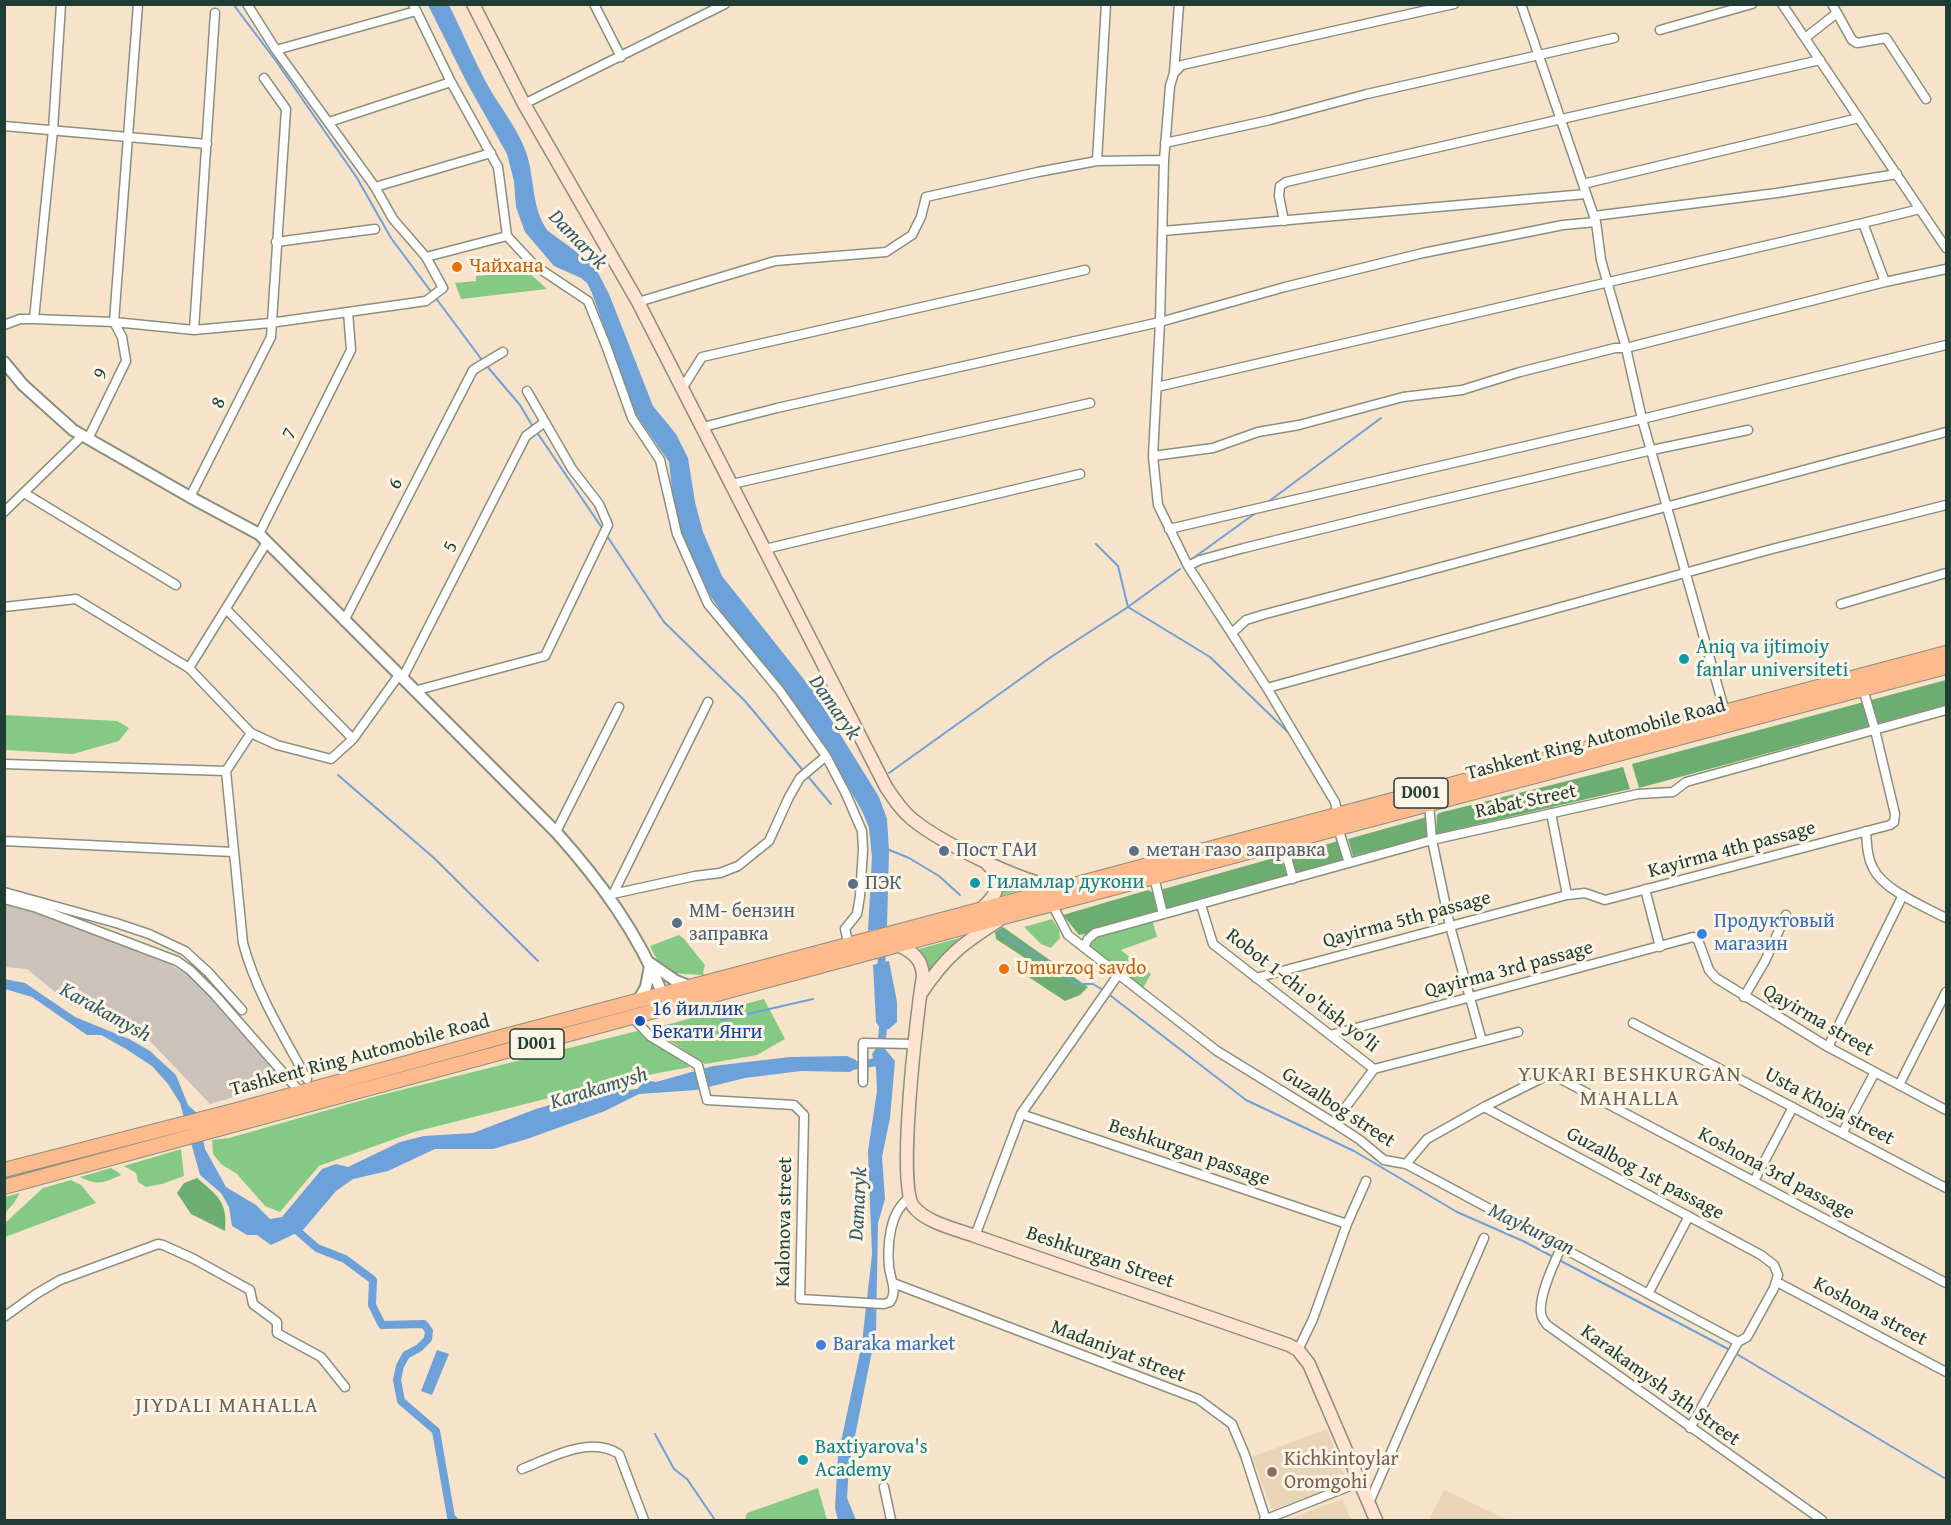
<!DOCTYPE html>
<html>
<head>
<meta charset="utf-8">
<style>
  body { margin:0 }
  #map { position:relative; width:1951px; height:1525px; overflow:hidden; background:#f6e3c9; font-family:"Gentium Book Plus",serif }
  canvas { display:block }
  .frame { position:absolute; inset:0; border:6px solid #1f3d34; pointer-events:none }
</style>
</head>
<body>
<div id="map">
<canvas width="1951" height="1525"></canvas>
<div class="frame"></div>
</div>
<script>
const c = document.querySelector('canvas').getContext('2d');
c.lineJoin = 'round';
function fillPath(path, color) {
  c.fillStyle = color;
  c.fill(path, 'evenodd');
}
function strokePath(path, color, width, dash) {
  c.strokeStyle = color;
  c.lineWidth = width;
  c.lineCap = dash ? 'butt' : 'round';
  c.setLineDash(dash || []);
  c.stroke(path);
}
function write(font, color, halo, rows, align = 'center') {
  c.font = font + ' "Gentium Book Plus",serif';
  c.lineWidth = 6;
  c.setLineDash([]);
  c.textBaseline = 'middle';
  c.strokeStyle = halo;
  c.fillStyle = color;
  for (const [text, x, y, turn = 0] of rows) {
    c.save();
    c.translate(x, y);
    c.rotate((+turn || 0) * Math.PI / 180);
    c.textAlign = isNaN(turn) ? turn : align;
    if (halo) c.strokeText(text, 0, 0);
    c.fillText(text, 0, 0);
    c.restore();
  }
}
fillPath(new Path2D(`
  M1327 1429 1347 1482 1272 1510 1252 1457Z
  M1444 1490 1508 1520H1429Z
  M1342 1499 1351 1520H1286Z`), '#ead4b8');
fillPath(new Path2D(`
  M4 897 37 907 169 964 195 979 286 1082 210 1104 129 1019 112 1018 71 1005 27 969 5 967Z`), '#ccc2b9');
fillPath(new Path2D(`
  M527 271 547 289 461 299 455 283 476 281V276Z
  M5 715 117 721 129 728 119 741 73 754 5 750Z
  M1003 875 1036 886 999 896Z
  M1052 919 1059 930 1060 938 1051 948 1041 944 1024 927Z
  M1152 919 1157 937 1121 950 1151 974 1143 988 1090 946 1096 938Z
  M679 935 684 939 705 965 703 972 704 975C674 973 664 977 650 946Z
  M963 937 928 976 927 966 919 949Z
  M764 999 785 1039 757 1055 705 1064 657 1032 658 1027Z
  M652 1003 653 1007 513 1044 512 1040Z
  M637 1031 690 1067 648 1075 627 1084 561 1095 414 1132 319 1166 280 1212 265 1206 237 1174 221 1164 213 1154 212 1140 229 1138 377 1096Z
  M147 1139 148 1143 5 1182V1177Z
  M181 1149 184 1176 162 1184 146 1187 138 1182 136 1173 124 1166Z
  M111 1168 118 1172 121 1175C103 1183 98 1186 80 1177Z
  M71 1180 81 1185 96 1203 5 1237V1223L43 1188Z
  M20 1193 14 1203 5 1213V1197Z
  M818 1488 827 1520H745L747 1513Z`), '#85ca84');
fillPath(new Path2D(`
  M1946 680V705L1639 788 1632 764Z
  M1623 767 1630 789 1436 834 1437 815 1439 813Z
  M1427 817V837L1353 856 1348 839Z
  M1338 841 1344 861 1296 874 1291 855Z
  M1281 856 1287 877 1166 910 1160 890Z
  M1148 890 1154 893 1159 908 1157 911 1085 934 1079 935 1063 915Z
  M1003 927 1088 987 1080 995 1065 1001 1018 970 1025 958 996 939 995 932Z
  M197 1178C218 1196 228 1202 225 1231L191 1214 177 1193 184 1183Z`), '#6cae72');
fillPath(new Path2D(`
  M428 5H449C462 31 473 58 487 84 499 106 517 127 526 152 535 177 531 209 548 231L589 261 597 271 609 294 653 406 676 434 688 458 695 502 703 532 722 576 814 692 879 797 887 819 889 851 887 926 868 931 872 857 869 828 863 813 826 747 801 712 725 617 702 584 680 532 674 508 669 462 639 419 632 407 592 293 587 283 581 278 554 266 525 232 516 207 514 181 507 154 467 83Z
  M889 961 897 1002V1022L889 1029 881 1030 876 1022 873 965Z
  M4 979 25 983 75 1017 129 1039 150 1051 164 1064 176 1075 188 1105 198 1114 205 1149 226 1187 256 1205 270 1219 282 1217 322 1169 336 1164 348 1167 400 1142 424 1136 473 1133 536 1109 570 1099 575 1103 597 1094 637 1089 646 1080 656 1082 713 1066 790 1057 847 1056 856 1060 855 1069 850 1072 801 1071 745 1078 696 1090 639 1094 605 1111 527 1139 493 1149H435L388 1171 353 1179 336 1191 303 1230 271 1245 257 1235H247L232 1226 229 1207 221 1193 200 1175 180 1103 168 1084 152 1066 126 1049 101 1035H87L32 997 5 989Z
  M876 1048 885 1049 895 1061 890 1118 882 1157 885 1199 878 1223 876 1331 849 1466 847 1498 856 1520H838L835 1508 838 1456 862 1343 872 1254 868 1151 877 1091 876 1069 872 1054Z
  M437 1350 449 1354 432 1395 421 1391Z`), '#6da1d9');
strokePath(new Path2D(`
  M233 4 276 61 357 178 391 238 432 293
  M435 297 482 360
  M486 365 520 405 533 427
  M536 431 602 528
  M1268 502 1381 418
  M607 536 664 622 745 701 831 804
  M1096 544 1118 566 1128 607 1210 657 1291 735
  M1192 559 1257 512
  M889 773 1051 657 1128 607 1180 569
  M338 775 434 858 538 961
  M887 849 909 858 939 876 960 895
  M999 932 1077 984H1093L1103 990
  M1111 996 1246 1100 1354 1151 1457 1212 1523 1241 1730 1350
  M721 1020 813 999
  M663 1032 699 1025
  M1735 1353 1946 1479
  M655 1434 674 1469 687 1479 715 1520`), '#6da1d9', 2);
strokePath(new Path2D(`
  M880 919 882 972
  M881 1047 884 1020
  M845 1067 883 1061
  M294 1228 317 1248 345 1259 373 1280 372 1305 382 1325 424 1324 429 1331 428 1339 419 1348 406 1355 400 1366 397 1380 401 1401 436 1431 451 1517 454 1520`), '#6da1d9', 8);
const minor = new Path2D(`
  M413 4 451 82 498 167 507 236 534 265 588 301 607 348 632 418 660 460 677 534 708 604 780 691 826 756 846 794 862 831 863 850 860 896 857 914 845 929 849 946
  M594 4 621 57
  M1521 4 1596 222 1601 260 1626 348 1642 419 1725 712
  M1782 4 1946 248
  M1832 4 1852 40 1857 43 1886 38 1926 99
  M1660 30 1752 4
  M1805 38 1837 13
  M276 50 416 11
  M1174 73 1179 4
  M524 104 725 4
  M329 122 451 82
  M4 126 207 144
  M1165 143 1270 120 1367 94 1614 38
  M1097 161 1106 4
  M1583 184 1859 118
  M375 187 491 153
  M1594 216 1777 193 1897 174
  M1284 221 1279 196 1280 186 1286 182 1820 60
  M1863 223 1920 209
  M1163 231 1586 194
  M276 242 375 229
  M426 257 507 236
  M638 302 775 261 886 252 912 235 921 217 926 197 1038 172 1097 161 1164 160 1170 86 1174 73 1182 65 1454 4
  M34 319 53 130 61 4
  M4 325 20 319H34L114 322 194 330 270 323 426 301 443 288 426 257 393 219 375 187 276 50 247 4
  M194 330 215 13
  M683 387 702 357 1085 270
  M1157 387 1863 223 1885 282 1946 269
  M703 427 777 408 1160 322 1285 287 1423 253 1563 225 1596 222
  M88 439 126 361 122 337 114 322 138 4
  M1153 456 1160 322 1164 160
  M732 484 1090 403
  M24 493 176 585
  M190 497 271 337 286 109 264 78
  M4 512 83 435
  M1169 529 1642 419 1946 345
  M259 534 351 350 348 312
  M765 549 1080 474
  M1188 566 1200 560 1244 548 1419 505 1652 450 1748 430
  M1841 604 1946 573
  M4 607 76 599 189 668 251 733
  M226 609 353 739 399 675
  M344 621 473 370 503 352
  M1232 633 1246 620 1262 615 1946 432
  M189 668 267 542
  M402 679 526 436 545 422
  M1267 688 1772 549 1946 505
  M414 691 545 656 608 525 599 504 572 469 527 391
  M4 764 226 771 251 733 277 745 331 759 353 739
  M226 771 243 943C256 992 283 1035 307 1079
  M1429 804 1432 840 1450 926 1482 1041
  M1551 813 1567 895
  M1338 815 1335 802 1267 688 1188 566 1158 505 1153 456 1213 448 1258 432 1299 425 1403 397 1462 390 1520 372 1615 348H1626L1885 282
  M1338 828 1349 863
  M1866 831C1867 844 1867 857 1873 868 1883 890 1925 907 1946 918
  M556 832 619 707
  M4 841 233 852
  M1283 843 1293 879
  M1154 877 1163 914
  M1645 889 1660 947
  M4 892 116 923 149 934 185 951 208 972 242 1010
  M613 894 708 702
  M608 895 695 876 720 873 738 866 769 841 789 797 800 778 826 756
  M4 899 37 908 177 961 190 970 214 994 300 1092
  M1052 904 1068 935 1217 1051 1334 1123 1360 1140 1384 1160 1406 1164 1738 1342
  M1201 905 1213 944 1374 1069
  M1084 947 1088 939 1095 933 1432 840 1638 794 1673 792 1686 782 1946 710
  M1256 978 1567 895 1585 893 1605 900 1890 825 1894 822 1895 814 1875 730 1863 689
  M1744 997 1765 961 1786 915
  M633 1018 650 1036 698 1065 707 1100 794 1105 804 1115 800 1299 884 1304 890 1302C898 1291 890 1279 889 1266 887 1243 890 1212 909 1198
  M1633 1023 1946 1188
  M1330 1035 1693 937 1698 940 1709 970 1716 978 1828 1047 1946 1110
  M1828 1047 1903 895
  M863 1082V1043L913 1044
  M1899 1085 1946 992
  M1484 1107 1761 1255 1774 1265 1778 1275 1774 1288 1747 1337 1738 1342 1690 1428
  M1021 1114 1347 1224
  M1334 1123 1374 1069 1518 1032
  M1843 1132 1875 1072
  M1406 1164 1427 1139 1484 1107 1548 1075H1553L1946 1283
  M1754 1181 1793 1107
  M975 1236 1021 1114 1118 975
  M1561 1248C1554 1263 1536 1301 1542 1317 1543 1320 1545 1322 1547 1325L1822 1520
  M1777 1282 1946 1372
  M893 1283 1198 1399 1232 1424 1245 1455 1266 1520
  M1648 1294 1689 1216
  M4 1317 36 1294 60 1280 150 1247 158 1244 163 1245 194 1259 250 1290 253 1304 277 1322V1333L321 1357 345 1387
  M1298 1350 1313 1319 1347 1224 1366 1181
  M522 1469C550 1458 590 1435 619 1454L644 1520
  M884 1487 891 1520
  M1369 1503 1484 1238
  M1264 1520 1360 1482`);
const tertiary = new Path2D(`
  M4 362 23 385 73 430 190 497 259 534 556 832C600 881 638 933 663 995
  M650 963 676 981 691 987
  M638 1001 646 987 650 966`);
const secondary = new Path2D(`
  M473 4 524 104 638 302 886 787C894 799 901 810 912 819 940 842 1025 885 1060 887
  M980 910C999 894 1004 881 986 862
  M898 945C913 952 922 959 923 976 917 1012 897 1182 913 1206 926 1223 956 1229 975 1236L1289 1345 1298 1350 1309 1364 1376 1520
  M922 992C946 956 962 944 998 921`);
const trunk = new Path2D(`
  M4 1170 233 1111 501 1037 1946 653
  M4 1187 898 945 1946 667`);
strokePath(minor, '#8a907e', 11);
strokePath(tertiary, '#8a907e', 14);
strokePath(secondary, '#8a907e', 15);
strokePath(trunk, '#8a907e', 16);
strokePath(minor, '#fff', 8);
strokePath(tertiary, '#fff', 10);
strokePath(secondary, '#fee3d1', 12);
strokePath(trunk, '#fcba8d', 14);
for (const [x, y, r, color] of [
  [457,267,6,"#e8710a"],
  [1684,659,6,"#0f9aa8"],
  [944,851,6,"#5c6f8a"],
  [1134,851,6,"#5c6f8a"],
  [975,883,6,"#0f9aa8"],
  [853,884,6,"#5c6f8a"],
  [677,923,6,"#5c6f8a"],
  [1702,934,6,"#3f7fe0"],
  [1004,969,6,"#e8710a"],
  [640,1021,6,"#1a4fb4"],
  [821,1345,6,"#3f7fe0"],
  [803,1460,6,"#0f9aa8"],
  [1272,1472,6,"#8d6e63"]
]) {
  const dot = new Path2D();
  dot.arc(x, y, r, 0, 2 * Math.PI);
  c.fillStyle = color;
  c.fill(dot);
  strokePath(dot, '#fcf5e5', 2);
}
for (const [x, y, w] of [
  [1421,793,54],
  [537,1044,54]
]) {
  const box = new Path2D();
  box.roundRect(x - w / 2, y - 15, w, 30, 4.5);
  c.fillStyle = '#fcf5e5';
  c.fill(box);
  strokePath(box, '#1f3d34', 1.5);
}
write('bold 18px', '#1f3d34', null, [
  ["D001",1421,793],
  ["D001",537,1044]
]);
write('20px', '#c56008', '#fcf5e5', [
  ["Чайхана",469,267],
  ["Umurzoq savdo",1016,969]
], 'left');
write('20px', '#1f3d34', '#fcf5e5', [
  ["9",101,374,-64],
  ["8",219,403,-63],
  ["7",290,434,-63],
  ["6",396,484,-63],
  ["5",451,547,-63],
  ["Tashkent Ring Automobile Road",1596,740,-15],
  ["Rabat Street",1526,802,-12],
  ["Kayirma 4th passage",1732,850,-15],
  ["Qayirma 5th passage",1407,920,-15],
  ["Qayirma 3rd passage",1509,970,-15],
  ["Robot 1-chi o'tish yo'li",1302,991,38],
  ["Qayirma street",1818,1021,30],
  ["Tashkent Ring Automobile Road",360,1056,-15],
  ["Usta Khoja street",1829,1107,28],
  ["Guzalbog street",1338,1108,33],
  ["Beshkurgan passage",1189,1153,19],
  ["Guzalbog 1st passage",1645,1174,28],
  ["Koshona 3rd passage",1776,1174,28],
  ["Kalonova street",785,1222,-89],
  ["Beshkurgan Street",1100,1258,19],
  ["Koshona street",1870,1312,28],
  ["Madaniyat street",1118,1352,21],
  ["Karakamysh 3th Street",1660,1386,36]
]);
write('20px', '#0d838f', '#fcf5e5', [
  ["Aniq va ijtimoiy",1696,648],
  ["fanlar universiteti",1696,671],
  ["Гиламлар дукони",987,883],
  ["Baxtiyarova's",815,1448],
  ["Academy",815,1471]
], 'left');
write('20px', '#4e5e75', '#fcf5e5', [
  ["Пост ГАИ",956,851],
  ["метан газо заправка",1146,851],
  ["ПЭК",865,884],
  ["ММ- бензин",689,912],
  ["заправка",689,935]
], 'left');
write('20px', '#366cbe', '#fcf5e5', [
  ["Продуктовый",1714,922],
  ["магазин",1714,945],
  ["Baraka market",833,1345]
], 'left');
write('20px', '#164399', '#fcf5e5', [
  ["16 йиллик",652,1010],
  ["Бекати Янги",652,1033]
], 'left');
write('20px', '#785e54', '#fcf5e5', [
  ["Kichkintoylar",1284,1460],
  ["Oromgohi",1284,1483]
], 'left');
write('italic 21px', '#365b66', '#fcf5e5', [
  ["Damaryk",577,240,46],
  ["Damaryk",834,708,55],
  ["Karakamysh",105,1013,29],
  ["Karakamysh",599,1089,-17],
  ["Damaryk",859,1204,-87],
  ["Maykurgan",1531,1230,26]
]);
c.letterSpacing = '1.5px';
write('21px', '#696355', '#fcf5e5', [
  ["YUKARI BESHKURGAN",1630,1076],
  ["MAHALLA",1630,1100],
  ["JIYDALI MAHALLA",227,1407]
]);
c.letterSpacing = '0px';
</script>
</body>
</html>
